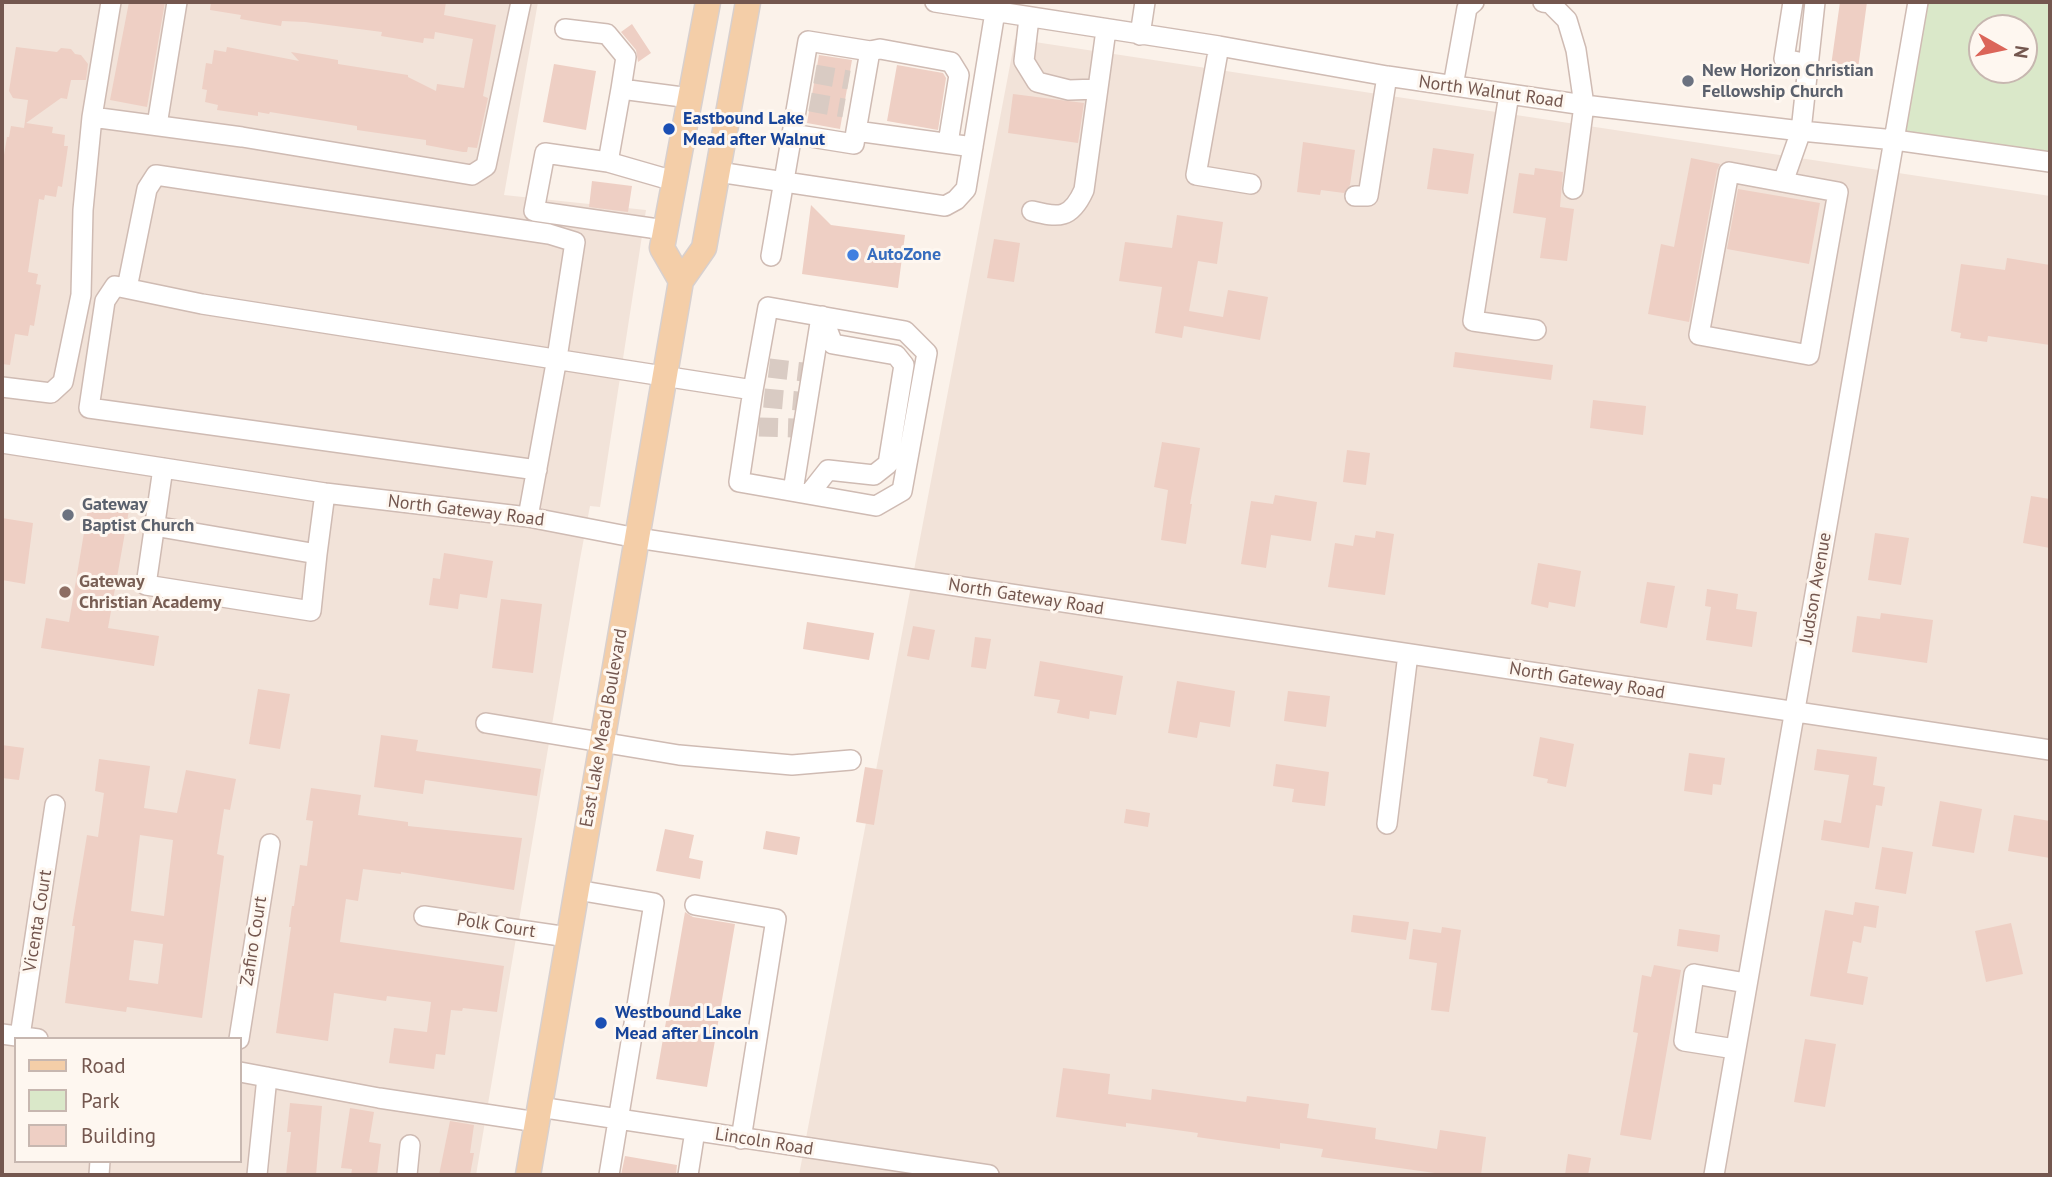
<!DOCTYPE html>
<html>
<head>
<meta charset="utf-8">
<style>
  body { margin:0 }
  #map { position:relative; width:2052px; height:1177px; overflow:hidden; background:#fbf2ea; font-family:"PT Sans",sans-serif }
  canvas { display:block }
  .frame { position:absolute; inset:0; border:4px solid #74574f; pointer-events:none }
  .legend { position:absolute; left:14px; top:1037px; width:228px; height:126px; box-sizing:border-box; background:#fef7f0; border:2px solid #c7b7b0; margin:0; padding:9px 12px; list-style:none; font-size:21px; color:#74574f }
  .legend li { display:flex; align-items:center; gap:14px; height:35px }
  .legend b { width:35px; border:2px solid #c7b7b0 }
  .north { position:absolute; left:1968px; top:14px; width:70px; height:70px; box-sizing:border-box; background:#fef7f0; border:2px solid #c7b7b0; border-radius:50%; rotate:99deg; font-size:19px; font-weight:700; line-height:28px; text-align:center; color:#74574f }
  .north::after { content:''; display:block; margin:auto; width:24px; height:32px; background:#db6559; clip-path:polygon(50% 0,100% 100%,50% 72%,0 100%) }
</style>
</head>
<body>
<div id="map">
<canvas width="2052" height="1177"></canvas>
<div class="frame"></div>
<ul class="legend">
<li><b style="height:9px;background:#f4cea8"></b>Road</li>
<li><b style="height:19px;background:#dae8c9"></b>Park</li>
<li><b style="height:19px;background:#eecfc4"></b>Building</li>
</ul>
<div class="north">N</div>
</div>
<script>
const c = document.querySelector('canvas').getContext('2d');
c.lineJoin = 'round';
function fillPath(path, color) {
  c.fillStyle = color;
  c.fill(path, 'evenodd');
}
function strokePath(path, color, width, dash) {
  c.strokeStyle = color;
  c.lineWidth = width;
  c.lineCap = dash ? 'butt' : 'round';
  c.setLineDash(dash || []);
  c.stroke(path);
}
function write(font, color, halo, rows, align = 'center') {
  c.font = font + ' "PT Sans",sans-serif';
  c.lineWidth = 6;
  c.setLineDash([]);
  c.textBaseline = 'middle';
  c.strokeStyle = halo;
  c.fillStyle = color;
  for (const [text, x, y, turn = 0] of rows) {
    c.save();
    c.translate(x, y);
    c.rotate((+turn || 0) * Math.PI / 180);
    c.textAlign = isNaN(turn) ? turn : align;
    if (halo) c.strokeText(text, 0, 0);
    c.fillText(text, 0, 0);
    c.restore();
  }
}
fillPath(new Path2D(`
  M2 2H538L504 195 646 210 600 507 590 506 580 559 476 1175H2ZM16 1039H240V1161H16Z
  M1015 39 2050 196V1175H799Z`), '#f2e3d9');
fillPath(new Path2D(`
  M1917 2H2050V162L1895 140ZM1982 28H2024V70H1982Z`), '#dae8c9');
fillPath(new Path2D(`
  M129 2H165L147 107 110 100Z
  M211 2H446L444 15 496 25 483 96 488 98 477 148 468 147 467 152H463L426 145V140L357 130V126L270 112 269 114 258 112V116L217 110 218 105 205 102 207 90 202 89 206 63 212 64 214 50 226 52 227 47 299 61 291 52 338 60V64L408 75V77L436 91 437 84 464 88 473 39 435 32 434 39 424 38 423 43 381 36 382 32 305 22 282 21 281 26 240 19 241 15 210 10Z
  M1840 2H1867L1857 76 1830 73Z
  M632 24 651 53 638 62 636 50 621 32Z
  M16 47 57 52 61 48 71 49 75 54 81 55 88 64 86 80H71L67 99 61 98 26 123 53 127 52 133 65 135 64 146H68L62 187 58 186 56 197 45 195 44 200 39 199 28 272 38 274 36 284 41 285 34 326 30 325 28 336 15 334 10 365 2 364V167L7 137H9L11 126 24 128 28 100 13 98 9 91Z
  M819 55 852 60 840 129 807 123Z
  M554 64 596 71 586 130 543 122Z
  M897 65 943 73 946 78 938 130 887 121Z
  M1013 94 1084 103 1078 143 1008 133Z
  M1303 142 1355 150 1350 185 1344 193 1321 190 1320 195 1297 192Z
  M1433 148 1474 154 1468 194 1427 189Z
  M1691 158 1720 164 1717 170 1689 322 1648 314 1661 244 1674 247Z
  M1535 168 1563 172 1560 207 1574 209 1567 261 1540 258 1546 218 1513 213 1519 173 1534 175Z
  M592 181 632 186 628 212 589 207Z
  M1738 189 1820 203 1809 264 1727 249Z
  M811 205 831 225 905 235 898 288 802 274Z
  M1177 215 1223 222 1217 264 1198 261 1189 311 1223 317 1228 290 1268 297 1260 340 1184 326 1182 338 1155 333 1162 287 1119 281 1125 242 1172 248Z
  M994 239 1020 243 1014 282 987 278Z
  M2007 258 2050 265 2048 277H2050V345L1988 336 1987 342 1960 338 1961 333 1951 331 1961 264 2005 270Z
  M1455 352 1553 365 1551 380 1453 367Z
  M1593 400 1646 406 1643 435 1590 428Z
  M1162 442 1200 448 1190 504H1192L1186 544 1161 540 1168 490 1154 487Z
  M1347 450 1370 453 1366 485 1343 482Z
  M1275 495 1317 502 1311 541 1271 535 1266 568 1241 564 1251 501 1273 504Z
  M2031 496 2050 499V548L2023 543Z
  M89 503 129 510 108 628 159 636 154 666 41 648 46 618 69 622Z
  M2 518 33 523 25 584 2 580Z
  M1376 531 1394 534 1385 595 1328 587 1335 543 1353 546 1355 535 1375 538Z
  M1875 533 1909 538 1901 585 1868 580Z
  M444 553 493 561 487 598 460 594 458 609 429 605 433 578 440 579Z
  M1538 563 1581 571 1575 607 1549 602 1548 608 1531 604Z
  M1647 582 1675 586 1667 628 1640 623Z
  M1707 589 1738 594 1736 609 1757 612 1752 647 1706 640 1711 607 1705 606Z
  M501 599 542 604 533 673 492 668Z
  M1881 613 1933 620 1927 663 1852 652 1857 616 1880 619Z
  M807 622 874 633 869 660 803 649Z
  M913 626 935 630 929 660 907 656Z
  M975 637 991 639 986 669 971 667Z
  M1040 661 1123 676 1116 715 1090 711 1089 719 1057 713 1060 700 1034 696Z
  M1177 681 1235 691 1230 727 1200 722 1197 738 1168 733Z
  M258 689 290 694 280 749 249 744Z
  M1288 691 1330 696 1326 727 1284 721Z
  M381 735 418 740 416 751 541 769 537 796 425 780 423 794 374 787Z
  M1540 737 1574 744 1566 787 1547 783 1548 779 1533 776Z
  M2 745 24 748 19 780 2 778Z
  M1817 749 1877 757 1873 785 1885 787 1882 806 1876 805 1869 848 1821 840 1824 820 1841 823 1849 775 1814 770Z
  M1689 753 1725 758 1721 785 1713 784 1712 795 1684 791Z
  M99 759 150 766 144 808 177 813 186 770 236 779 230 810 224 809 217 854 224 856 202 1018 127 1007 126 1012 65 1003 75 926H72L87 835 98 837 104 793 95 791ZM140 835 173 840 164 916 131 911ZM134 940 163 944 158 984 129 980Z
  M1276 764 1329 772 1325 806 1292 802 1294 789 1273 786Z
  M865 767 883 770 874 825 856 822Z
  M311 788 361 795 358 815 408 822V826L522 838 514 890 401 872V874L363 869 358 901 346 899 340 942 504 966 497 1012 463 1008 462 1011 451 1010 445 1055 436 1054 434 1069 389 1063 394 1028 427 1032 431 1002 387 996 386 1001 334 993 328 1041 276 1033 291 927H289L292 906H294L300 865 307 866 313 821 306 820Z
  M1940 801 1982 809 1974 853 1932 846Z
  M1126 809 1150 813 1148 827 1124 823Z
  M2014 815 2050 821V858L2008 851Z
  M665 829 694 835 689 858 703 861 700 879 656 871Z
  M766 831 800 837 797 855 763 849Z
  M1882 847 1913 852 1906 894 1875 889Z
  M1855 902 1879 906 1876 928 1864 926 1861 943 1853 941 1847 973 1868 977 1863 1005 1810 996 1825 910 1853 915Z
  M685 912 693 917 735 924 707 1087 656 1079Z
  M1353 915 1409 922 1406 940 1351 932Z
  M2011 923 2023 974 1986 982 1975 931Z
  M1442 927 1461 930 1449 1012 1431 1010 1437 963 1409 959 1413 929 1441 933Z
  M1679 929 1720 935 1718 952 1677 946Z
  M1654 965 1681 970 1651 1140 1620 1135 1638 1033 1633 1032 1642 975 1651 977Z
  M1805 1039 1836 1044 1825 1107 1794 1102Z
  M1063 1068 1110 1074 1108 1094 1151 1100 1152 1089 1246 1102 1247 1096 1309 1104 1307 1118 1376 1128 1375 1139 1393 1142 1437 1149 1440 1130 1486 1137 1481 1175H1449L1321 1157 1323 1149 1280 1143V1149L1197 1137 1198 1133 1126 1123V1127L1056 1117Z
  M290 1103 322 1106 316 1175H286L291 1132H287Z
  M350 1108 374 1112 369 1142 381 1144 377 1175H351L352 1169 341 1168Z
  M450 1121 474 1125 470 1153H474L470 1175H439Z
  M1568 1154 1591 1158 1588 1175H1565Z
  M625 1156 677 1165 676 1175H621Z`), '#eecfc4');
strokePath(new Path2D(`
  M815 74 849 80
  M810 102 844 108
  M769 368 803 372
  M764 398 798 401
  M759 427 794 428`), '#d9cbc3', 19, [19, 10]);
const minor = new Path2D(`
  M935 2 1219 46 1387 76 1584 105 1801 131 1895 140 2050 162
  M1543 2 1550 3 1567 20 1576 50 1584 105 1573 189
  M1793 2 1784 59 1808 64
  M1029 18 1024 61 1037 82 1069 90 1098 89
  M565 29 607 34 626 57 621 89 690 98
  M1140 35 1145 2
  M1219 46 1196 175 1251 184
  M870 51 880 49 951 62 959 75 948 143
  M1453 86 1467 8 1474 2
  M621 89 608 162 545 153 534 211 665 230
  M1509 94 1473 321 1536 330
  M92 117 242 137 472 175 486 166 521 2
  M157 125 177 2
  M856 131 870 51 808 41 792 134 854 144 856 131 973 147
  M608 162 674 181
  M718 172 945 206 956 200 966 189 995 12 994 2
  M1783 182 1729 172 1699 335 1809 355 1838 192 1783 182 1801 131 1815 2
  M1355 196H1368L1387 76
  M1032 211C1059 218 1071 219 1084 190L1106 30
  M771 256 792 134
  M127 288 147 189 156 175 549 234 575 242 557 358 528 517
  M2 387 51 393 63 382 81 295 83 210 92 117 111 2
  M2 443 325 493 528 517 637 538 2050 750
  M537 470 89 408 105 301 115 286 202 304 753 390 768 307 905 331 927 353 902 491 876 506 739 482 753 390
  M793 491 821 317
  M809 494 828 470 874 475 888 464 904 365 896 355 833 344 822 316
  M154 526 317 554 311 611 146 585 163 468
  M317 554 325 493
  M486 723 679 755 792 765 851 760
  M1387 824 1408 654
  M577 890 654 903 609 1175
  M695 905 776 919 741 1139
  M424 916 568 937
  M2 1034 38 1039
  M20 1036 55 805
  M239 1039 270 844
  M1735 1049 1684 1041 1694 974 1746 983
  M240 1072 379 1098 537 1122
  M539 1107 989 1175
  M99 1175 100 1161
  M257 1175 267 1077
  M407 1175 410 1145
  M688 1175 695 1131
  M1714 1175 1918 2`);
const major = new Path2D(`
  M681 281 662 248 708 2
  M528 1175 681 281 704 248 748 2`);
strokePath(minor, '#cfbbb3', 22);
strokePath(major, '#d8d0ce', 27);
strokePath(minor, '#fff', 19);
strokePath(major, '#f4cea8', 24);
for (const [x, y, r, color] of [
  [1688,81,7,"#6b7280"],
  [669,129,7,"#1a4fb4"],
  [853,255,7,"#3f7fe0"],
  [68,515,7,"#6b7280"],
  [65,592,7,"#8d6e63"],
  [601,1023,7,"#1a4fb4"]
]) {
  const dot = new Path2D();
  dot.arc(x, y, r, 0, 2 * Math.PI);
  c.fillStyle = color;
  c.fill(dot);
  strokePath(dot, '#fef7f0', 2.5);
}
write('bold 18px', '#5b616d', '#fef7f0', [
  ["New Horizon Christian",1702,71],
  ["Fellowship Church",1702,92],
  ["Gateway",82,505],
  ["Baptist Church",82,526]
], 'left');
write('18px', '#74574f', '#fef7f0', [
  ["North Walnut Road",1491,92,8],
  ["North Gateway Road",466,511,7],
  ["Judson Avenue",1816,588,-80],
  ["North Gateway Road",1026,597,9],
  ["North Gateway Road",1587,681,9],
  ["East Lake Mead Boulevard",604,728,-80],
  ["Vicenta Court",38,921,-81],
  ["Polk Court",496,926,9],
  ["Zafiro Court",254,941,-81],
  ["Lincoln Road",764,1142,9]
]);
write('bold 18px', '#164399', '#fef7f0', [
  ["Eastbound Lake",683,119],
  ["Mead after Walnut",683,140],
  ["Westbound Lake",615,1013],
  ["Mead after Lincoln",615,1034]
], 'left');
write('bold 18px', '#366cbe', '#fef7f0', [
  ["AutoZone",867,255]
], 'left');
write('bold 18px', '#785e54', '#fef7f0', [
  ["Gateway",79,582],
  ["Christian Academy",79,603]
], 'left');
</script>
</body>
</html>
